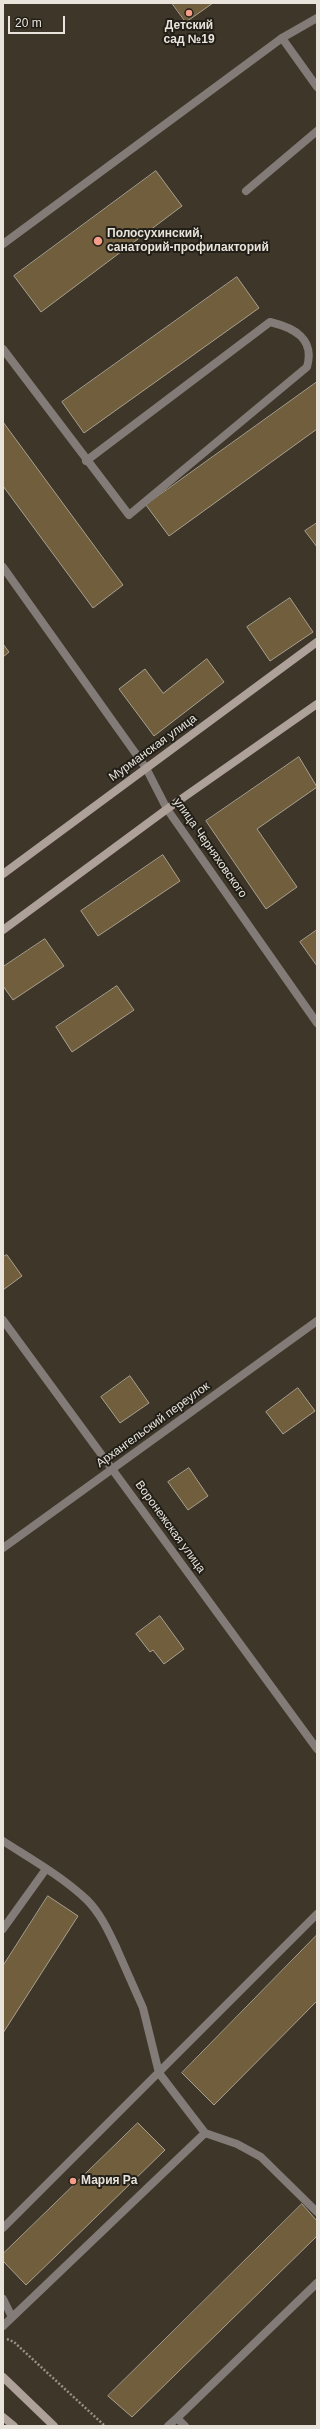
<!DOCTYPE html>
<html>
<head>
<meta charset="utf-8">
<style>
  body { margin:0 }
  #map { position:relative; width:320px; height:2429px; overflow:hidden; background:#3e3729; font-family:Arial,sans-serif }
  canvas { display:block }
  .frame { position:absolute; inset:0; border:4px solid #e8e4db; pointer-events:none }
  .scale { position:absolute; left:8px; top:16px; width:57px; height:18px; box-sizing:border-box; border:2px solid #e8e4db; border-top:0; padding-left:5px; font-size:12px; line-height:14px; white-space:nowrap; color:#e8e4db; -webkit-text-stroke:3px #221f18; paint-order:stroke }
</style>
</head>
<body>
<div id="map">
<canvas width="320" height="2429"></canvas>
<div class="frame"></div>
<div class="scale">20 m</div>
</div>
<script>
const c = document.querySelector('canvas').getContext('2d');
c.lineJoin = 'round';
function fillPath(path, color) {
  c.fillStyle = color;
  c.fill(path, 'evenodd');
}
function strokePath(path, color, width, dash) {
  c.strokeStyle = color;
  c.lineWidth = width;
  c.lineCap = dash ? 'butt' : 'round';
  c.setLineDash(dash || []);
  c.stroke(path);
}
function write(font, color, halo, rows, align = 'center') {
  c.font = font + ' Arial,sans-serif';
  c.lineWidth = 4;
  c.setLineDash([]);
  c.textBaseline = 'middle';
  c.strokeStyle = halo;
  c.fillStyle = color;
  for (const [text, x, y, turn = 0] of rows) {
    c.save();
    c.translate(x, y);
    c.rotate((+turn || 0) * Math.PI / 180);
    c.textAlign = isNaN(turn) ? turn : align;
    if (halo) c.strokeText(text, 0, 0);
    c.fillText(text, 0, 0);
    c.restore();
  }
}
const building = new Path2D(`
  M172 3H213L186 22Z
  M156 171 182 206 41 312 14 276Z
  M237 277 259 308 84 433 62 402Z
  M317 382V429L169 536 146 505Z
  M3 422 123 585 93 608 3 486Z
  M317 523V547L305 531Z
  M290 598 313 632 270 661 247 627Z
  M3 644 9 652 3 657Z
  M207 659 224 682 154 736 119 689 145 669 163 693Z
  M299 757 317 787 257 829 297 887 266 909 206 821Z
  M163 855 180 881 98 936 81 911Z
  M317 930V966L300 942Z
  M45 939 64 966 13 1000 3 986V967Z
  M117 986 134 1010 72 1052 56 1027Z
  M7 1255 22 1276 3 1290V1257Z
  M130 1376 149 1403 120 1423 101 1397Z
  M298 1388 315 1411 283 1434 266 1412Z
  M189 1468 208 1496 188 1510 168 1482Z
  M160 1616 184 1649 164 1664 153 1650 150 1652 136 1634Z
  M48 1896 78 1916 3 2033V1966Z
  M317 1935V2001L214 2105 182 2073Z
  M138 2123 165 2150 26 2285 3 2261V2254Z
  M302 2204 317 2221V2236L132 2417 108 2396Z`);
fillPath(building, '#705e3c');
strokePath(building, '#a8a090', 1);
strokePath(new Path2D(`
  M7 2339 14 2342 105 2426`), '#979286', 2.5, [2, 2]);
strokePath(new Path2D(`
  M282 38 317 87
  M246 191 317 131
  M3 349 129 515 307 367C315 339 295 328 270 322L86 461
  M3 1929 46 1869
  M116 1947 143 2008 159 2073 205 2133 237 2144 261 2157 317 2212
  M3 2228 317 1914
  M3 2299 12 2317
  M3 2326 205 2133
  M177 2418 317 2283
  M168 2426 177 2418 185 2426`), '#837b77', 8);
strokePath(new Path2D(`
  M3 244 282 38 317 18
  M3 567 146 768 167 809 317 1023
  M3 1320 317 1749
  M3 1548 317 1321
  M3 1841C31 1859 63 1877 87 1900 100 1913 108 1930 116 1947`), '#837b77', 8);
strokePath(new Path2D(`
  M3 874 317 642
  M3 930 167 809 317 704
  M3 2377 54 2426
  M3 2417 14 2426`), '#ada19a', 8);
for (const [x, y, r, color] of [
  [189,13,4,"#f49e89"],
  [98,241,5,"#f49e89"],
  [73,2181,4,"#f49e89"]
]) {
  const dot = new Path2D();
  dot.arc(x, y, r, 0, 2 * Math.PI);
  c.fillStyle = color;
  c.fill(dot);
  strokePath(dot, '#221f18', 1.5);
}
write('bold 12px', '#e8e4db', '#221f18', [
  ["Детский",189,26,"center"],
  ["сад №19",189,40,"center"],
  ["Полосухинский,",107,234],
  ["санаторий-профилакторий",107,248],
  ["Мария Ра",81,2181]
], 'left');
write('12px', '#e8e4db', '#221f18', [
  ["Мурманская улица",153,748,-36],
  ["улица Черняховского",210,848,55],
  ["Архангельский переулок",153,1425,-36],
  ["Воронежская улица",170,1527,54]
]);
</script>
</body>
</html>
